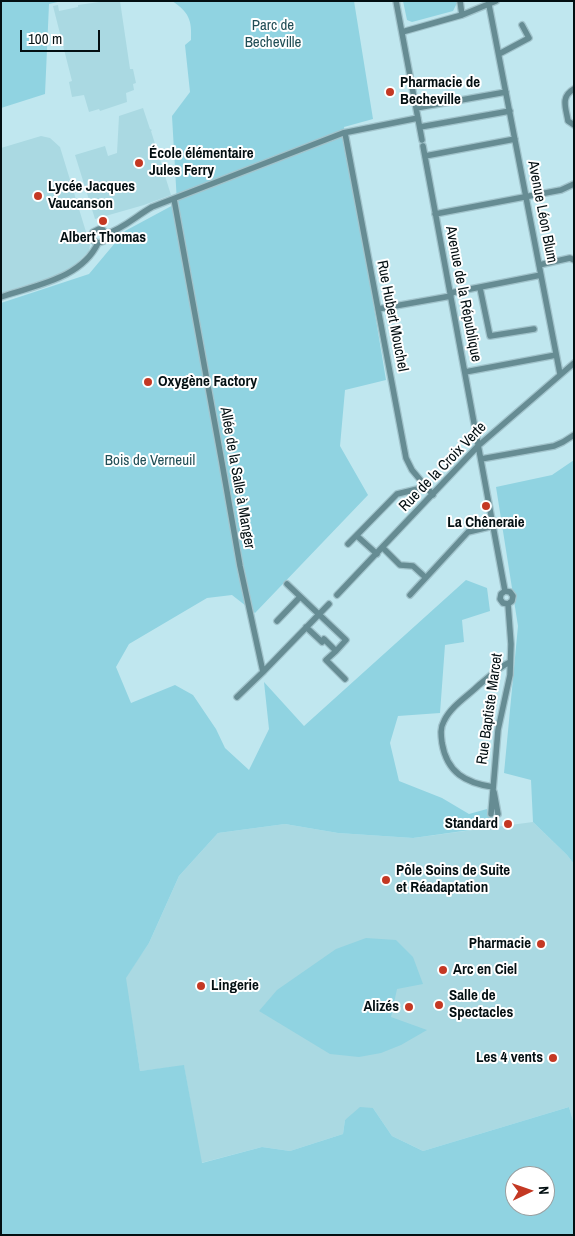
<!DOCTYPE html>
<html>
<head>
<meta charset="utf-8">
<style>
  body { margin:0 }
  #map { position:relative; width:575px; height:1236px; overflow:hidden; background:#c0e7ef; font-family:"Archivo Narrow",sans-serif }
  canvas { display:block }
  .frame { position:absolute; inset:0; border:2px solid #030f12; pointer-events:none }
  .north { position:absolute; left:505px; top:1166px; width:50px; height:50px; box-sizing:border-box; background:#fff; border:1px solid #9a9fa0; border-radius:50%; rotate:87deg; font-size:14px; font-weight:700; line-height:20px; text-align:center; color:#030f12 }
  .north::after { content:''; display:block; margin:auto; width:18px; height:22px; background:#c43823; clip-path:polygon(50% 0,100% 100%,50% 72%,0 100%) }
  .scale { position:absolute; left:20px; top:30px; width:80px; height:22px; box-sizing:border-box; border:2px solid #030f12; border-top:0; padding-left:6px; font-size:15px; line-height:18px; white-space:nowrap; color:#030f12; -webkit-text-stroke:4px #fff; paint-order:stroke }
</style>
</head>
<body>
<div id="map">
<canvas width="575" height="1236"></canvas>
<div class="frame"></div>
<div class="north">N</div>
<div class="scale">100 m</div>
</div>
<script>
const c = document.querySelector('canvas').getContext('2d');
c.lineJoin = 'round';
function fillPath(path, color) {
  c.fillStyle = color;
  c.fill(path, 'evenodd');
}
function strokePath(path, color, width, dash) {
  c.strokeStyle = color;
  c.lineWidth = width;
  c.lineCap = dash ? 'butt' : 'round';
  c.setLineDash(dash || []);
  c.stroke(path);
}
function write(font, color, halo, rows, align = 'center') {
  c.font = font + ' "Archivo Narrow",sans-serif';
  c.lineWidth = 4;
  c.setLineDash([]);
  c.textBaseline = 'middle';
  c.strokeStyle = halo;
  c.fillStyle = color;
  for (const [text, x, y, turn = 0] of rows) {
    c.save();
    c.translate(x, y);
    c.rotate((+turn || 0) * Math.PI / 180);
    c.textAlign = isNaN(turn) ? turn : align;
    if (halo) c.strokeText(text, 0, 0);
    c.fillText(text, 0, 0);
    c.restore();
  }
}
fillPath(new Path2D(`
  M106 1H120L130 69H133L136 83 133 84 134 90 126 93 127 102 100 111 99 109 89 112 84 95 72 97 69 82 72 81 53 6 58 5 59 11 78 7V5Z
  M143 108 150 129 152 130 151 131 171 195 144 205 95 219 75 155 105 146 108 156 117 153 119 116Z
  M41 136 50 138 60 147 90 245 89 251 68 272 1 293V148Z
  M533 822 567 855 574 864V1124L569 1107 423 1151 392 1136 373 1108 345 1120 343 1134 290 1151 262 1147 201 1163 184 1066 140 1071 125 978 149 943 179 876 218 833 285 824 338 833 413 838Z`), '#aad9e2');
fillPath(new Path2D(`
  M1 1H62L49 4 45 94 1 108Z
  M172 1H354L373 119 344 127 386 380 345 390 340 446 368 495 255 613 232 595 207 598 129 644 116 667 131 703 175 685 193 695 216 729 225 748 249 770 269 729 264 682 304 726 466 580 487 588 490 611 462 620 464 642 445 645 440 713 398 716 390 743 399 781 442 798 469 814 487 809 492 827 413 838 338 833 285 824 218 833 179 876 149 943 126 978 140 1071 184 1065 202 1163 262 1147 290 1151 343 1134 345 1120 360 1107 373 1108 392 1136 423 1151 569 1107 574 1124V1235H1V303L89 274 125 231 177 203 172 116 190 92 185 45 191 40C192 20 189 12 172 1ZM515 1176H545V1206H515Z
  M403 1H458L453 11 412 22 407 20Z
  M574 460V864L567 855 533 822 531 780 504 773 518 626 496 487 552 475Z
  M366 938 396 940 413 957 423 984 397 989 391 1017 427 1030 401 1045 381 1053 359 1057 330 1054 259 1011 277 990 336 949Z`), '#90d3e1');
const minor = new Path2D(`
  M396 1 422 140
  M460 1 462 15
  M489 5 560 374
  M402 32 462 15 496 1
  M499 54 529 38 522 25
  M574 89C560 97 566 108 568 121L574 125
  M416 108 506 92
  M420 127 510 111
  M345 133 406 458 412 470 433 495
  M423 146 505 591
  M425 156 515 139
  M174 199 222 463 240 566 263 672
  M435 214 561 190 574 184
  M106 234C123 229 136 216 152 207L343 133 418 118
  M98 243 92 240 91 236 93 232 99 229 103 230 106 234
  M98 243 104 241 106 234
  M539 265 570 258 574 260
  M480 288 490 336 534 329
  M450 293 541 275
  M1 297C35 285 81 279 98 243
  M378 309 451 296
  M465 372 556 355
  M481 459 554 446 563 442 574 435
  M357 536 377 554
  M348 544 397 494 426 487
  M383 548 400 565 413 566 425 577
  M287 584 346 640 336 651
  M505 591 501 594 500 599 503 603 508 604
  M505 591 510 592 513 596 512 601 508 604
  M337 595 478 446 574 363
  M410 595 468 532 493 526
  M277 621 300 597
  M306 627 322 642 324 639 336 651 326 660 345 679
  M237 697 263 672 329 604
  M493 787C466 783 447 773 442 743 441 735 440 728 444 721 451 706 468 696 479 685 489 677 499 667 510 662
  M494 792 498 814
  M491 814 498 730 510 675 511 644 508 604`);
strokePath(minor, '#a2c4cc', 8);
strokePath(minor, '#668c93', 5.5);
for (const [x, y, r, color] of [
  [390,92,5,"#c43823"],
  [139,163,5,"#c43823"],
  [38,196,5,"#c43823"],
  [103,221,5,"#c43823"],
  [148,382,5,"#c43823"],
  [486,506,5,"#c43823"],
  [508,824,5,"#c43823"],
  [386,880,5,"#c43823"],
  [541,944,5,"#c43823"],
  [443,970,5,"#c43823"],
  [201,986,5,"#c43823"],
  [439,1005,5,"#c43823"],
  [409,1007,5,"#c43823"],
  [553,1058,5,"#c43823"]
]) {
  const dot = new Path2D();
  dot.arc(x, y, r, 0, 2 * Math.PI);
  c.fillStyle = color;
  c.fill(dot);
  strokePath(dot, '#fff', 2);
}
write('15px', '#214e56', '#fff', [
  ["Parc de",273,26],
  ["Becheville",273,43],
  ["Bois de Verneuil",150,461]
]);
write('bold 15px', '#030f12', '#fff', [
  ["Pharmacie de",400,83],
  ["Becheville",400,100],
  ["École élémentaire",149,154],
  ["Jules Ferry",149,171],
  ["Lycée Jacques",48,187],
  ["Vaucanson",48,204],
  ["Albert Thomas",103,238,"center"],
  ["Oxygène Factory",158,382],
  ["La Chêneraie",486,523,"center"],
  ["Standard",498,824,"right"],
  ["Pôle Soins de Suite",396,871],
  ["et Réadaptation",396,888],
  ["Pharmacie",531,944,"right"],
  ["Arc en Ciel",453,970],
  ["Lingerie",211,986],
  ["Salle de",449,996],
  ["Spectacles",449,1013],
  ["Alizés",399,1007,"right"],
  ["Les 4 vents",543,1058,"right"]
], 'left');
write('15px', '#030f12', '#fff', [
  ["Avenue Léon Blum",542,212,79],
  ["Avenue de la République",463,294,79],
  ["Rue Hubert Mouchel",392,316,79],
  ["Rue de la Croix Verte",443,467,-46],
  ["Allée de la Salle à Manger",237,478,80],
  ["Rue Baptiste Marcet",490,709,-82]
]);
</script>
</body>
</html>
